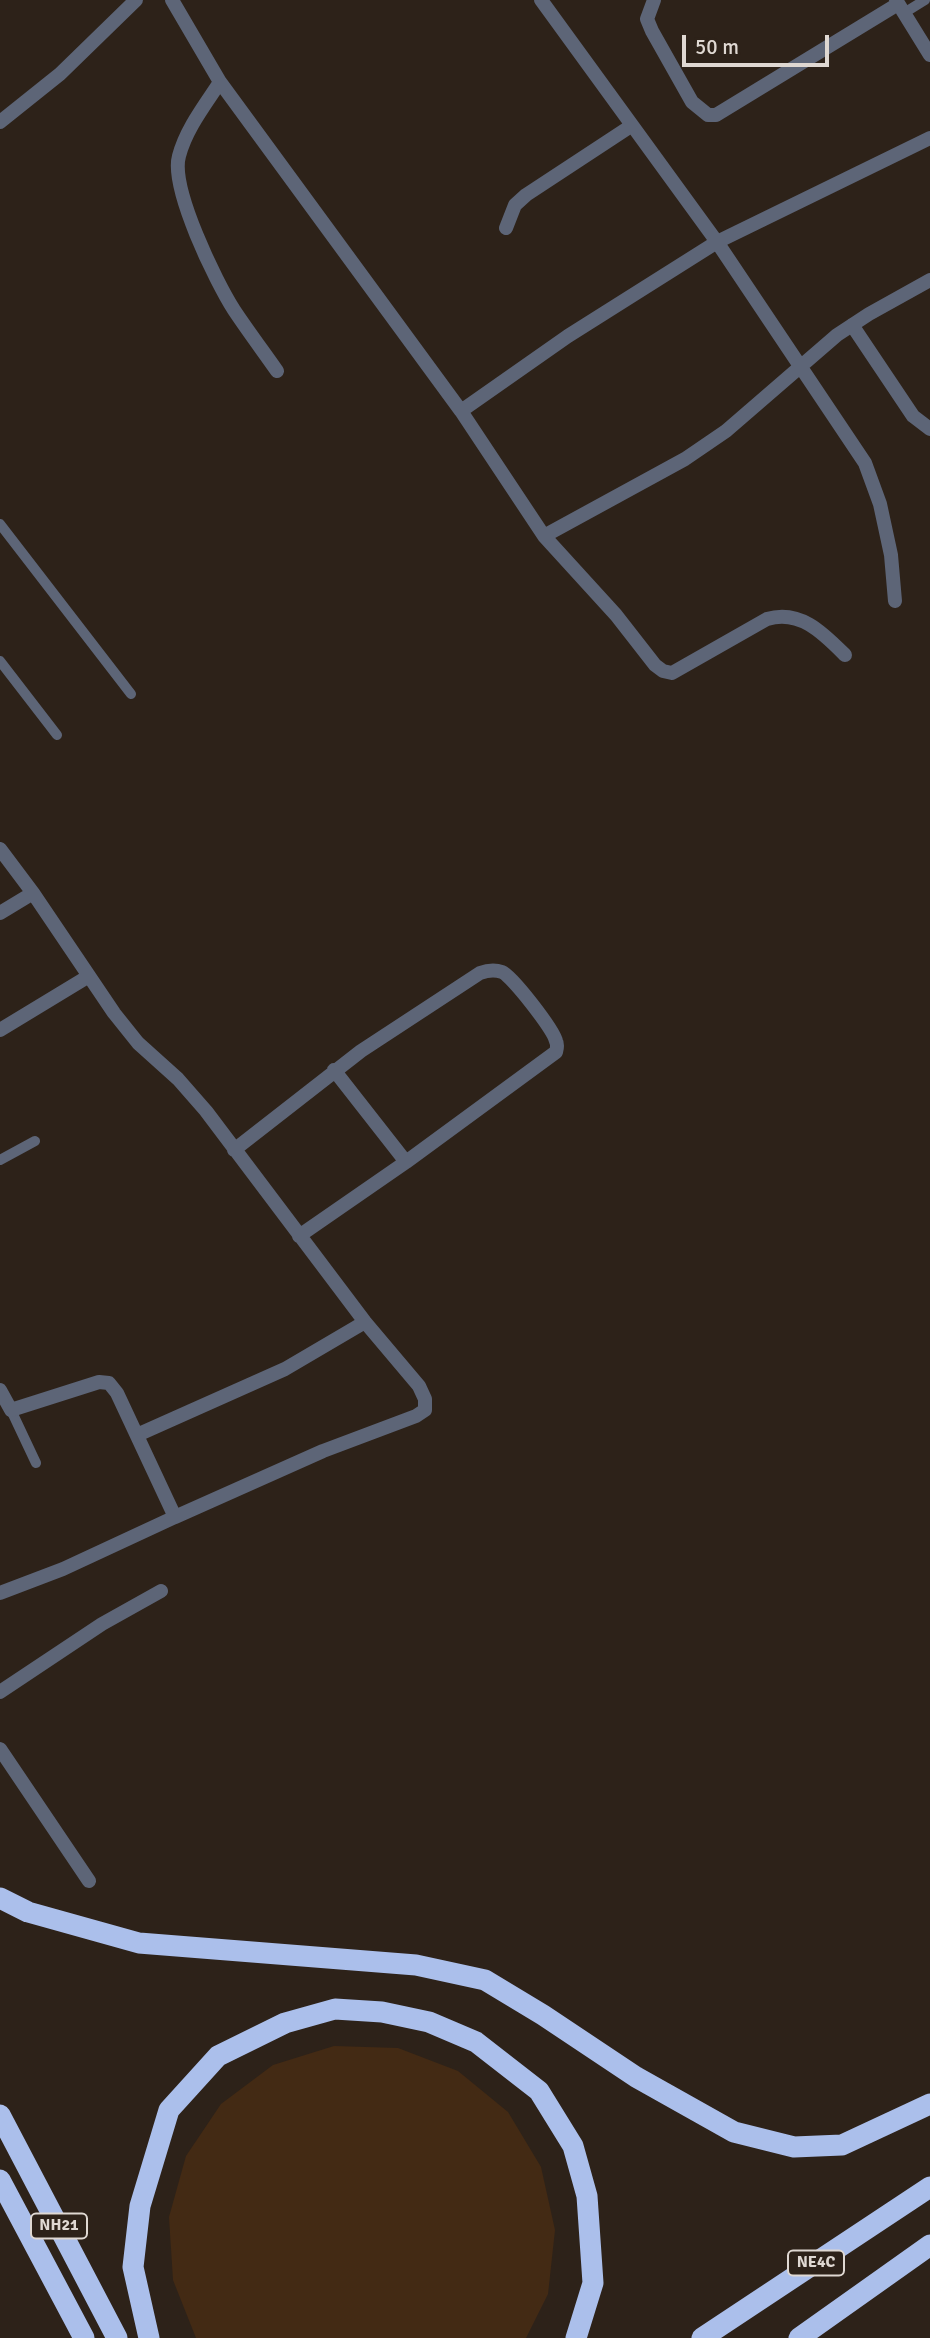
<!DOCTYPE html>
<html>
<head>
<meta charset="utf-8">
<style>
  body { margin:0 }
  #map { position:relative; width:930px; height:2338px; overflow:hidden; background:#2d2219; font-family:Signika,sans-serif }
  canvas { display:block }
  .scale { position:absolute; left:682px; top:35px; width:147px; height:32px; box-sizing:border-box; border:4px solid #dfd8d2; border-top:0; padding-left:9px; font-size:21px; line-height:24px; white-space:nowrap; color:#dfd8d2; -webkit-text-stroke:5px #2d2219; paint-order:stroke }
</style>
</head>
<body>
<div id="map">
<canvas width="930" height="2338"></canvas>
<div class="scale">50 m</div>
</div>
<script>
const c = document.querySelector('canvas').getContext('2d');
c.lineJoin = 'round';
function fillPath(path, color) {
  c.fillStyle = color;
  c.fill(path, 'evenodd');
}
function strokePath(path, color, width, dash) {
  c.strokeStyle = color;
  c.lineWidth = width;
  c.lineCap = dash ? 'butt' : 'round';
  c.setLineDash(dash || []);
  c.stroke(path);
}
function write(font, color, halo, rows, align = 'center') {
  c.font = font + ' Signika,sans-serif';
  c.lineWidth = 5;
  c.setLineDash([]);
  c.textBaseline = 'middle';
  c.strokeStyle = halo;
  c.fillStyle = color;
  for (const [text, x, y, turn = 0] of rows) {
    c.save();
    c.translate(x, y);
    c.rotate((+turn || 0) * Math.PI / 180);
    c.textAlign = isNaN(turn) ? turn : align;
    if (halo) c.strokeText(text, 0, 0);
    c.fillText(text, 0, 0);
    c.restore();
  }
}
fillPath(new Path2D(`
  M334 2046 398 2048 458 2071 508 2112 541 2167 555 2230 548 2294 526 2338H196L173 2280 169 2217 186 2156 221 2104 273 2065Z`), '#432a14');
strokePath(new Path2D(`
  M904 13 925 0
  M0 524 131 694
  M0 661 57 735
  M0 1160 35 1141
  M11 1410 36 1463`), '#5d6577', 10);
strokePath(new Path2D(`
  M172 0 220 82C205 105 186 129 179 156 170 188 216 282 234 310 248 331 263 351 277 371
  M541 0 717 242 865 463 880 504 891 555 895 601
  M654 0 647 19 652 31 692 102 708 115H716L898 4
  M896 0 930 55
  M220 82 461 411 544 536 616 615 655 665 663 671 672 673 767 619C800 609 823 633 845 655
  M0 122 60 74 136 0
  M506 228 515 205 526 195 631 126
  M852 325 913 416 930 429
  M461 411 568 336 717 242 930 138
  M544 536 685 459 726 431 837 335 869 314 930 280
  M0 849 33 893 114 1013 138 1043 178 1079 206 1111 365 1322 419 1386 425 1399V1410L416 1416 323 1451 175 1517 117 1393 109 1383 99 1382 11 1410 0 1390
  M0 913 33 893
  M0 1030 89 976
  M334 1070 406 1162
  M234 1150 361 1051 480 973C488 970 494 969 502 972 512 976 553 1029 556 1041 558 1045 557 1048 556 1052L406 1162 299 1236
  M137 1435 285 1369 365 1322
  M0 1593 63 1569 175 1517
  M0 1692 102 1624 161 1591
  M0 1749 89 1881`), '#5d6577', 14);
strokePath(new Path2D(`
  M0 1898 28 1912 139 1943 416 1965 485 1980 543 2015 636 2077 734 2132 794 2147 842 2145 930 2104
  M0 2115 117 2338
  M0 2180 84 2338
  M149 2338 133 2267 140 2206 169 2110 218 2056 285 2023 335 2009 382 2012 429 2022 476 2042 539 2091 573 2146 587 2196 593 2283 576 2338
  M702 2338 930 2187
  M799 2338 930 2245`), '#abbfeb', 21);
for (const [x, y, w] of [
  [59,2226,56],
  [816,2263,56]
]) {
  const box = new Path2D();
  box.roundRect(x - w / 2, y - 12.5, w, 25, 5);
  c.fillStyle = '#2d2219';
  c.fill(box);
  strokePath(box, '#dfd8d2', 2);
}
write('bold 16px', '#dfd8d2', null, [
  ["NH21",59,2226],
  ["NE4C",816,2263]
]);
</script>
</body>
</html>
